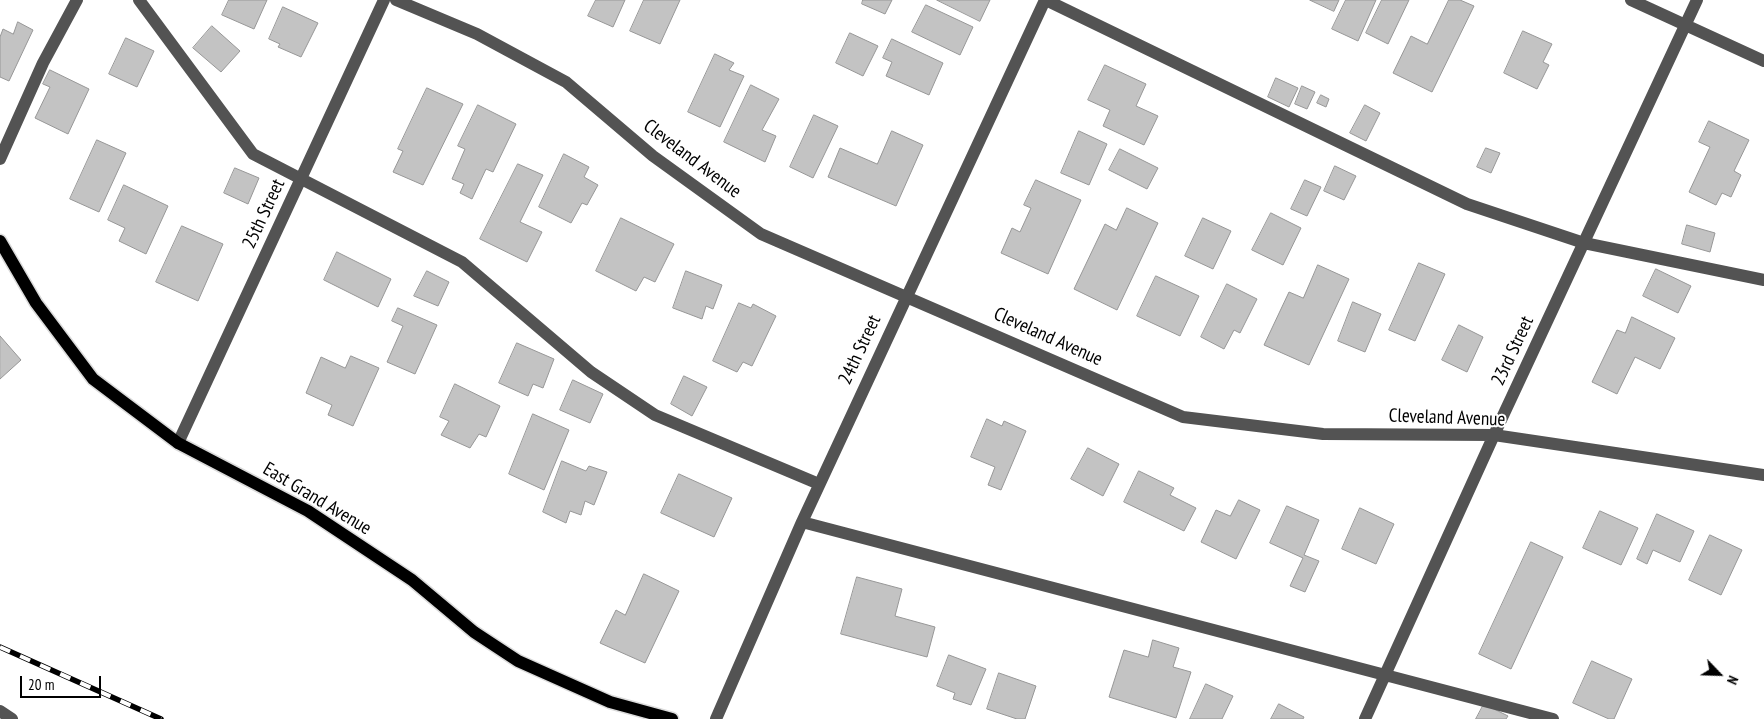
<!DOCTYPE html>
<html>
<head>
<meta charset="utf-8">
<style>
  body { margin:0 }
  #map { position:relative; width:1764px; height:719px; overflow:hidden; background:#fff; font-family:"PT Sans Narrow",sans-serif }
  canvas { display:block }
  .north { position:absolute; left:1694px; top:649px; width:50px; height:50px; -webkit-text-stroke:4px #fff; paint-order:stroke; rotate:114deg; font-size:14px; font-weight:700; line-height:20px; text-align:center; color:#000 }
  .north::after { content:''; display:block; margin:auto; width:18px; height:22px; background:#000; clip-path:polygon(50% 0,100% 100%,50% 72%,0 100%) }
  .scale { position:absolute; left:20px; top:676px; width:81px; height:22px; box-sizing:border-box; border:2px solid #000; border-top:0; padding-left:6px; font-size:15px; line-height:18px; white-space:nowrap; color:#000; -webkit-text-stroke:4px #fff; paint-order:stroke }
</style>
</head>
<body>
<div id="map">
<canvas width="1764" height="719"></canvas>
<div class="north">N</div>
<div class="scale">20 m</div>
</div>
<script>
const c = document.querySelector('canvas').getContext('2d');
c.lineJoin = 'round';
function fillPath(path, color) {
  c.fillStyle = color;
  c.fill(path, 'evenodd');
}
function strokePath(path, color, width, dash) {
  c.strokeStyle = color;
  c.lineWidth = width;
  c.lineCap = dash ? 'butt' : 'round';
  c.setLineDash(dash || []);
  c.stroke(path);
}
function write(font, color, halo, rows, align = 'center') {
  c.font = font + ' "PT Sans Narrow",sans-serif';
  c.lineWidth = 4;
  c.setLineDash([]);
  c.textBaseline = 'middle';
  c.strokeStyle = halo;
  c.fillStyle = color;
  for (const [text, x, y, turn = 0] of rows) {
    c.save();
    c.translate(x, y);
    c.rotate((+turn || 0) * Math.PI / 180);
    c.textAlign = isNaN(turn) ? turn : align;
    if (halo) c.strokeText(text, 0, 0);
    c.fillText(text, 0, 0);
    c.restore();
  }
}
const building = new Path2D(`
  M229 0H267L254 29 222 15Z
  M596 0H625L613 27 588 16Z
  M644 0H680L660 44 630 31Z
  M863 0H892L885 14 862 4Z
  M937 0H990L980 21Z
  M1310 0H1339L1334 11Z
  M1346 0H1376L1358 41 1332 29Z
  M1382 0H1409L1388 44 1366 33Z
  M1449 0H1460L1474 6 1432 92 1393 73 1411 36 1427 44Z
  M926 5 973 27 960 55 912 32Z
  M283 7 318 23 301 57 278 47 280 44 269 39Z
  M18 22 33 30 9 81 0 77V37L3 29 13 34Z
  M212 26 240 51 221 72 193 48Z
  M1523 31 1552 44 1543 62 1549 65 1537 89 1504 73Z
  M850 33 878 46 863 76 836 63Z
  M126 38 154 51 137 87 109 74Z
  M892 39 943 63 929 95 886 76 892 62 883 58Z
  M715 54 734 63 729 70 744 76 720 127 688 112Z
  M1105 65 1146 84 1136 106 1158 116 1144 145 1103 126 1110 110 1088 100Z
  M50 70 89 89 68 134 35 118 50 87 43 84Z
  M1276 78 1298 88 1289 107 1268 97Z
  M751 85 779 99 762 130 776 136 765 162 724 142Z
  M1302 86 1315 92 1307 109 1295 104Z
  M427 88 463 104 423 185 393 172 403 151 398 149Z
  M1321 95 1329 99 1326 107 1317 103Z
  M478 105 516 124 493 172 486 169 472 199 460 193 464 184 452 179 465 149 458 146Z
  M1365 105 1380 113 1366 141 1350 133Z
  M814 115 838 126 813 178 790 167Z
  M1709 121 1749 140 1734 171 1741 175 1731 197 1722 193 1716 205 1689 192 1710 147 1699 142Z
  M892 131 923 145 896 206 828 177 840 148 877 164Z
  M1079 131 1107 144 1089 185 1061 173Z
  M97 140 126 153 99 212 70 199Z
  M1486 148 1500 153 1491 173 1477 167Z
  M1120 149 1158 168 1147 189 1109 170Z
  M564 154 589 167 584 177 598 185 587 205 582 203 571 223 539 207Z
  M518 164 543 175 520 222 542 232 527 262 480 239Z
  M1335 166 1356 176 1344 200 1324 191Z
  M235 168 259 178 248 204 224 193Z
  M1036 180 1081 200 1048 274 1001 253 1012 228 1020 232 1031 208 1024 205Z
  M1305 180 1321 187 1307 216 1291 209Z
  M124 185 168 206 146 254 119 241 125 228 108 220Z
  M1127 208 1158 223 1117 310 1074 289 1105 224 1116 230Z
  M1271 213 1301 228 1283 265 1252 250Z
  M621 218 674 244 655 282 644 277 636 291 596 271Z
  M1203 218 1231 231 1213 269 1185 256Z
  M1687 225 1715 233 1710 252 1682 244Z
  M182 226 223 244 198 301 156 282Z
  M337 252 391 279 378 307 324 280Z
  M1419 263 1445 274 1415 341 1389 330Z
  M1318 265 1349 279 1309 365 1264 345 1289 292 1303 298Z
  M1656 269 1691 286 1678 313 1643 296Z
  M427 271 449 282 438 306 414 296Z
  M686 271 722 285 713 309 706 306 702 319 673 308Z
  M1156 276 1199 296 1180 336 1137 316Z
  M1227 284 1257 299 1240 333 1234 330 1224 349 1201 337Z
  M1353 302 1381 314 1365 352 1338 341Z
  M739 303 751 308 753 304 776 316 752 366 743 362 737 372 713 361Z
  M398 308 437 325 415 374 387 362 403 326 392 321Z
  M1632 317 1675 338 1660 369 1635 357 1617 394 1592 382 1617 330 1625 333Z
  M1459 325 1483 337 1467 372 1442 360Z
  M0 336 21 360 0 379Z
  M517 343 554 359 543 388 533 384 528 396 499 383Z
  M351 356 379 368 353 426 328 415 332 405 306 393 321 357 345 368Z
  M684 376 707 387 692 416 671 404Z
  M573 380 603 394 590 423 560 410Z
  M455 384 500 406 486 437 479 434 470 448 441 435 449 421 440 417Z
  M533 414 569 430 544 490 509 474Z
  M987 419 1002 426 1004 421 1026 431 1001 490 988 485 995 467 971 457Z
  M1088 448 1119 464 1103 496 1071 479Z
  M562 461 586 471 589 466 607 472 594 505 585 501 581 515 570 511 566 523 543 512Z
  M1139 471 1174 488 1170 495 1196 508 1184 531 1124 502Z
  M679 474 732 498 714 537 661 513Z
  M1239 500 1260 510 1236 559 1201 542 1216 510 1230 516Z
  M1287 506 1319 520 1304 555 1319 561 1305 592 1290 586 1303 558 1270 543Z
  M1360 508 1394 524 1376 564 1342 549Z
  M1600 511 1638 528 1621 565 1583 548Z
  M1657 514 1694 531 1680 562 1653 550 1647 564 1637 559Z
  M1710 535 1742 550 1721 595 1689 580Z
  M1531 542 1563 557 1511 669 1479 654Z
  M644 574 679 591 645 663 600 643 616 610 625 615Z
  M857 577 902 589 895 616 935 627 927 657 841 634Z
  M1153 640 1179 648 1173 667 1191 672 1176 718 1109 697 1124 650 1148 657Z
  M949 655 986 669 971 705 953 699 955 693 937 686Z
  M1592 661 1632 679 1614 719H1609L1573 703Z
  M999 673 1036 686 1025 719H1017L987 709Z
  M1206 684 1233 696 1222 719H1190Z
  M1279 704 1304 717 1303 719H1271Z
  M1484 704 1508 716 1506 719H1476Z`);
fillPath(building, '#c3c3c3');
strokePath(building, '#979797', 1);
const major = new Path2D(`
  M0 241 36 303 93 379 178 443 308 511 412 580 474 632 518 661 610 702 672 719`);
strokePath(major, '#dbdbdb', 15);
strokePath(new Path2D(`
  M139 0 253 154 462 262 591 372 655 415 819 484
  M396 0 477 34 566 82 653 156 761 234 1183 417 1323 434 1494 435 1764 475
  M1046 0 1467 204 1584 243 1764 280
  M1631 0 1764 61
  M0 159 43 63 77 0
  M178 443 384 0
  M802 522 1553 719
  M0 711 12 719
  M716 719 802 522 1045 0
  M1365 719 1494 435 1697 0`), '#535353', 12);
strokePath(major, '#000', 12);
const rail = new Path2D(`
  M0 647 161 719`);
strokePath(rail, '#000', 5.5);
strokePath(rail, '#fff', 4, [11]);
write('19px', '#000', '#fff', [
  ["Cleveland Avenue",692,159,37],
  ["25th Street",264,214,-65],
  ["Cleveland Avenue",1048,337,24],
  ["24th Street",860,350,-65],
  ["23rd Street",1513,351,-65],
  ["Cleveland Avenue",1447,418,2],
  ["East Grand Avenue",317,499,31]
]);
</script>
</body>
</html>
